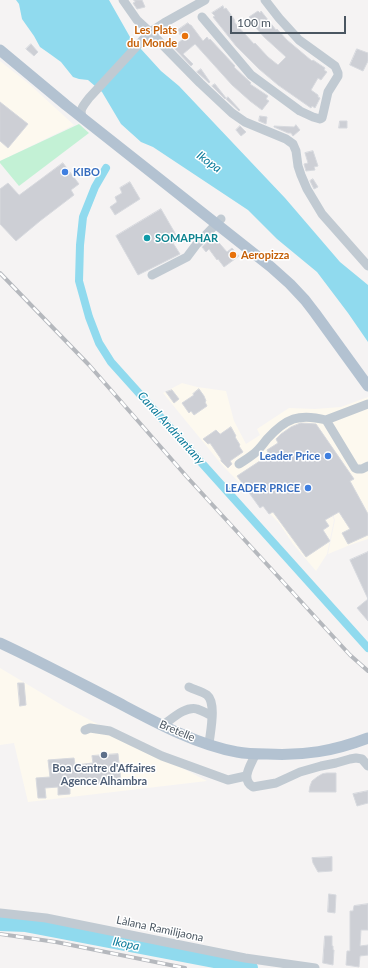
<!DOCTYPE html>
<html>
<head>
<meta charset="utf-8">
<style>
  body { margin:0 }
  #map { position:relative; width:368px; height:968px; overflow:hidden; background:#f5f3f3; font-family:Lato,sans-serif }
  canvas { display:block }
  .scale { position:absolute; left:230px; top:16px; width:116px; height:18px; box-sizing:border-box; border:2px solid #4a5661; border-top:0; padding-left:5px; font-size:12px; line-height:14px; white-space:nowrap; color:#4a5661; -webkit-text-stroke:3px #fff; paint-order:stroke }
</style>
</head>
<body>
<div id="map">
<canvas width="368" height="968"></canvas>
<div class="scale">100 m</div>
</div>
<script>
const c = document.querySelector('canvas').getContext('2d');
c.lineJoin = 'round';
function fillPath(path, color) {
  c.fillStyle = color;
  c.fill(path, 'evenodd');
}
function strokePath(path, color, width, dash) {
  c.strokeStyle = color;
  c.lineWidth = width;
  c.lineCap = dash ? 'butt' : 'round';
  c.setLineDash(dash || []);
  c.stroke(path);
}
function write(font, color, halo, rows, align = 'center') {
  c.font = font + ' Lato,sans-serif';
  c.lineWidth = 3;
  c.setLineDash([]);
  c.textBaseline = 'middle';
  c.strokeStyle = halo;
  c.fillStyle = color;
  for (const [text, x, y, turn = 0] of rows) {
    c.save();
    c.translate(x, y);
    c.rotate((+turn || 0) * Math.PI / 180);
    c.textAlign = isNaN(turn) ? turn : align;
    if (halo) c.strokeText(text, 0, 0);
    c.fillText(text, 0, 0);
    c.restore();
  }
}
fillPath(new Path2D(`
  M0 61 28 83 74 125 0 161Z
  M182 383 197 387 226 391 234 421 246 444 260 435 257 429 289 408 315 409 341 407 368 397V539L350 545 328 554 335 520 328 502 353 487 326 502 334 520 327 554 316 571 293 544 279 523 222 465 163 393Z
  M0 668 65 707 207 781 28 802 14 743 0 745Z`), '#fdf9ef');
fillPath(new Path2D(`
  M79 124 89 133 19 186 0 163V161Z`), '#c3f1d5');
fillPath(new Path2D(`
  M16 0H109L130 37 161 71 179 86 285 198 340 262 368 285V342L348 313 317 272 277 239 248 210 153 147 141 142 121 124 102 92 88 80 79 79 73 77 61 62 50 54 40 47 34 36 22 19 19 4Z`), '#90daee');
strokePath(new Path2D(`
  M106 168 95 187 83 217 80 245 79 281 89 317 99 343 111 362 368 648`), '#90daee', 8);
strokePath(new Path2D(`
  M0 924 26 925 251 968`), '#90daee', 14);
const building = new Path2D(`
  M134 0H142L145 7 137 9 133 3 135 2Z
  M223 6 224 9 226 8 234 19 235 23 254 44 255 43 268 57 278 65 286 57 264 37 250 21 252 20 249 17 258 11 260 13 261 11 276 30 277 29 287 40 312 61 313 60 325 68 324 70 327 72 321 80 318 78 311 90 318 95V97L320 98 315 108 312 106 311 108 278 85 259 69 236 46 213 17 215 16 212 13Z
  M188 23 190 25H191L203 41 207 37 209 40 210 39 235 66 234 67 251 83 250 84 268 96 266 99 269 101 262 110 250 101 232 85 195 44 183 54 193 64 191 66 173 47 183 39 179 33H180L178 30Z
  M31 44 38 52 34 56 26 49Z
  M357 49 368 53V61L363 71 350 65Z
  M201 69 210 82 209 83 197 72Z
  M215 84 226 98 225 99 212 86Z
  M228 97 240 110 239 111 226 99Z
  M0 102 28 124 8 148 0 141Z
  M260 116 267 117 266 124 259 121Z
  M340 121H347V128H339Z
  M296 125 300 130 293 136 291 133H288L274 127V126L294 127Z
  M240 126 246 132 241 136 236 130Z
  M313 151 318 166 314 167 315 170 306 171 304 164 308 163 305 153Z
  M63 163 79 184 71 190 74 195 40 221 16 241 0 224V189L8 183 19 195Z
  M313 179 318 187 314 189 310 181Z
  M130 182 140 199 115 215 110 207 117 202 115 197 122 193 120 188Z
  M161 209 179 240 173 243 180 254 138 275 116 236Z
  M214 237 227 252 232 248 239 256 224 267 218 259 217 260 209 249 206 252 202 247Z
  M199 389 204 396 206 401 205 402 207 406 194 415 191 411 189 413 182 403 194 395 193 394Z
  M172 390 179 399 174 403 166 392Z
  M301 423 316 424 354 479 350 481 368 514V535L348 544 342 533 350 529 339 512 325 520 329 526 323 530 330 541 306 557 273 512 269 514 263 506 260 508 237 476 269 455 267 450 278 443 276 439 281 434 291 427Z
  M231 427 236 436 235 437 240 445 239 446 243 452 230 461 232 464 228 468 221 461V459L210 443 208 444 203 439 216 430 220 434Z
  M368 552V621L357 608 368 599 350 560Z
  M18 683H24L26 705 20 706Z
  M118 754 121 782 70 786V794L58 795V787L45 788 46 798H38L36 778 50 777 48 760 74 758 75 765 93 763 92 756Z
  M327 773H336V792H309L310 786 312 781 317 777 322 774Z
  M368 791V803L357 806 353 794Z
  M332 857V871L318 872 313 863 312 858Z
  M329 894 336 895 335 913 328 912Z
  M368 904V930H361L360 946 368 945V955L360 956 359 967 346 965 347 951H350V911H353L354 906Z
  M325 936H332V946H333V950H334L333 965 323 963Z`);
fillPath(building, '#cdcfd5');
strokePath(building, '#d7d9de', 1);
strokePath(new Path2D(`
  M123 0 137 20 150 32 200 83 232 113 245 122 286 139 293 144 296 151 298 166 301 175 307 189 322 214 368 266
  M202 17 251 75 300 111 313 117 320 119 322 118 323 114 328 92 338 76V73L335 66 299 40 279 18 265 0
  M83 118C78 110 84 105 89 98L150 32 164 23 205 0
  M152 275 187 257 196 245 221 219
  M368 404 326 420 355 468 357 469H362L368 466
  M239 464C245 460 252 456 257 451 261 447 264 443 267 439 286 418 299 413 326 420
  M189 687C195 690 202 691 207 695 217 703 210 733 209 744
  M163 725C172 719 185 706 197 709 202 711 207 713 212 716
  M85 730 90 728 110 731 162 756 228 780 246 776
  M255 755C251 765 240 779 253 787L276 783 300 772 321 766 336 763 350 759 356 758 362 759 368 766
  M0 913 46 918 245 958 315 968`), '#c1cad2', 9);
strokePath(new Path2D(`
  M0 50 66 105 271 267 290 284 305 300 315 313 368 386
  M0 643C41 662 80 683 119 703 155 722 197 745 237 752 247 754 257 754 267 754 304 756 334 751 368 738`), '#b3c2d1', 11);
const rail = new Path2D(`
  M0 273 89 365 187 477 350 655 368 671
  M0 934 56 942 185 968`);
strokePath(rail, '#b5b8bd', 4);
strokePath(rail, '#fff', 2.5, [8]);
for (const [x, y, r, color] of [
  [185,36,4,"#e8710a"],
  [65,172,4,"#3f7fe0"],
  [147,238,4,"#0f9aa8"],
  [233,255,4,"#e8710a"],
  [328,456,4,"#3f7fe0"],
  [308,488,4,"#3f7fe0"],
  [104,755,4,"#5c6f8a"]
]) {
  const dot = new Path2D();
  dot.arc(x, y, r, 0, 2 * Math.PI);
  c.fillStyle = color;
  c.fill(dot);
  strokePath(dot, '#fff', 1.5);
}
write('bold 11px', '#c56008', '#fff', [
  ["Les Plats",177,30],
  ["du Monde",177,43],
  ["Aeropizza",241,255,"left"]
], 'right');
write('bold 11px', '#366cbe', '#fff', [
  ["KIBO",73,172,"left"],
  ["Leader Price",320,456],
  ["LEADER PRICE",300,488]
], 'right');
write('bold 11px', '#0d838f', '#fff', [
  ["SOMAPHAR",155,238]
], 'left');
write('11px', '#4a5661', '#fff', [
  ["Bretelle",177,731,23],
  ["Làlana Ramilijaona",160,929,12]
]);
write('bold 11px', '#4e5e75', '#fff', [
  ["Boa Centre d'Affaires",104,768],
  ["Agence Alhambra",104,781]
]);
write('italic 12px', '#0c7c9b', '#fff', [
  ["Ikopa",209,162,36],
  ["Canal Andriantany",171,428,48],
  ["Ikopa",126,944,11]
]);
</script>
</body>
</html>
